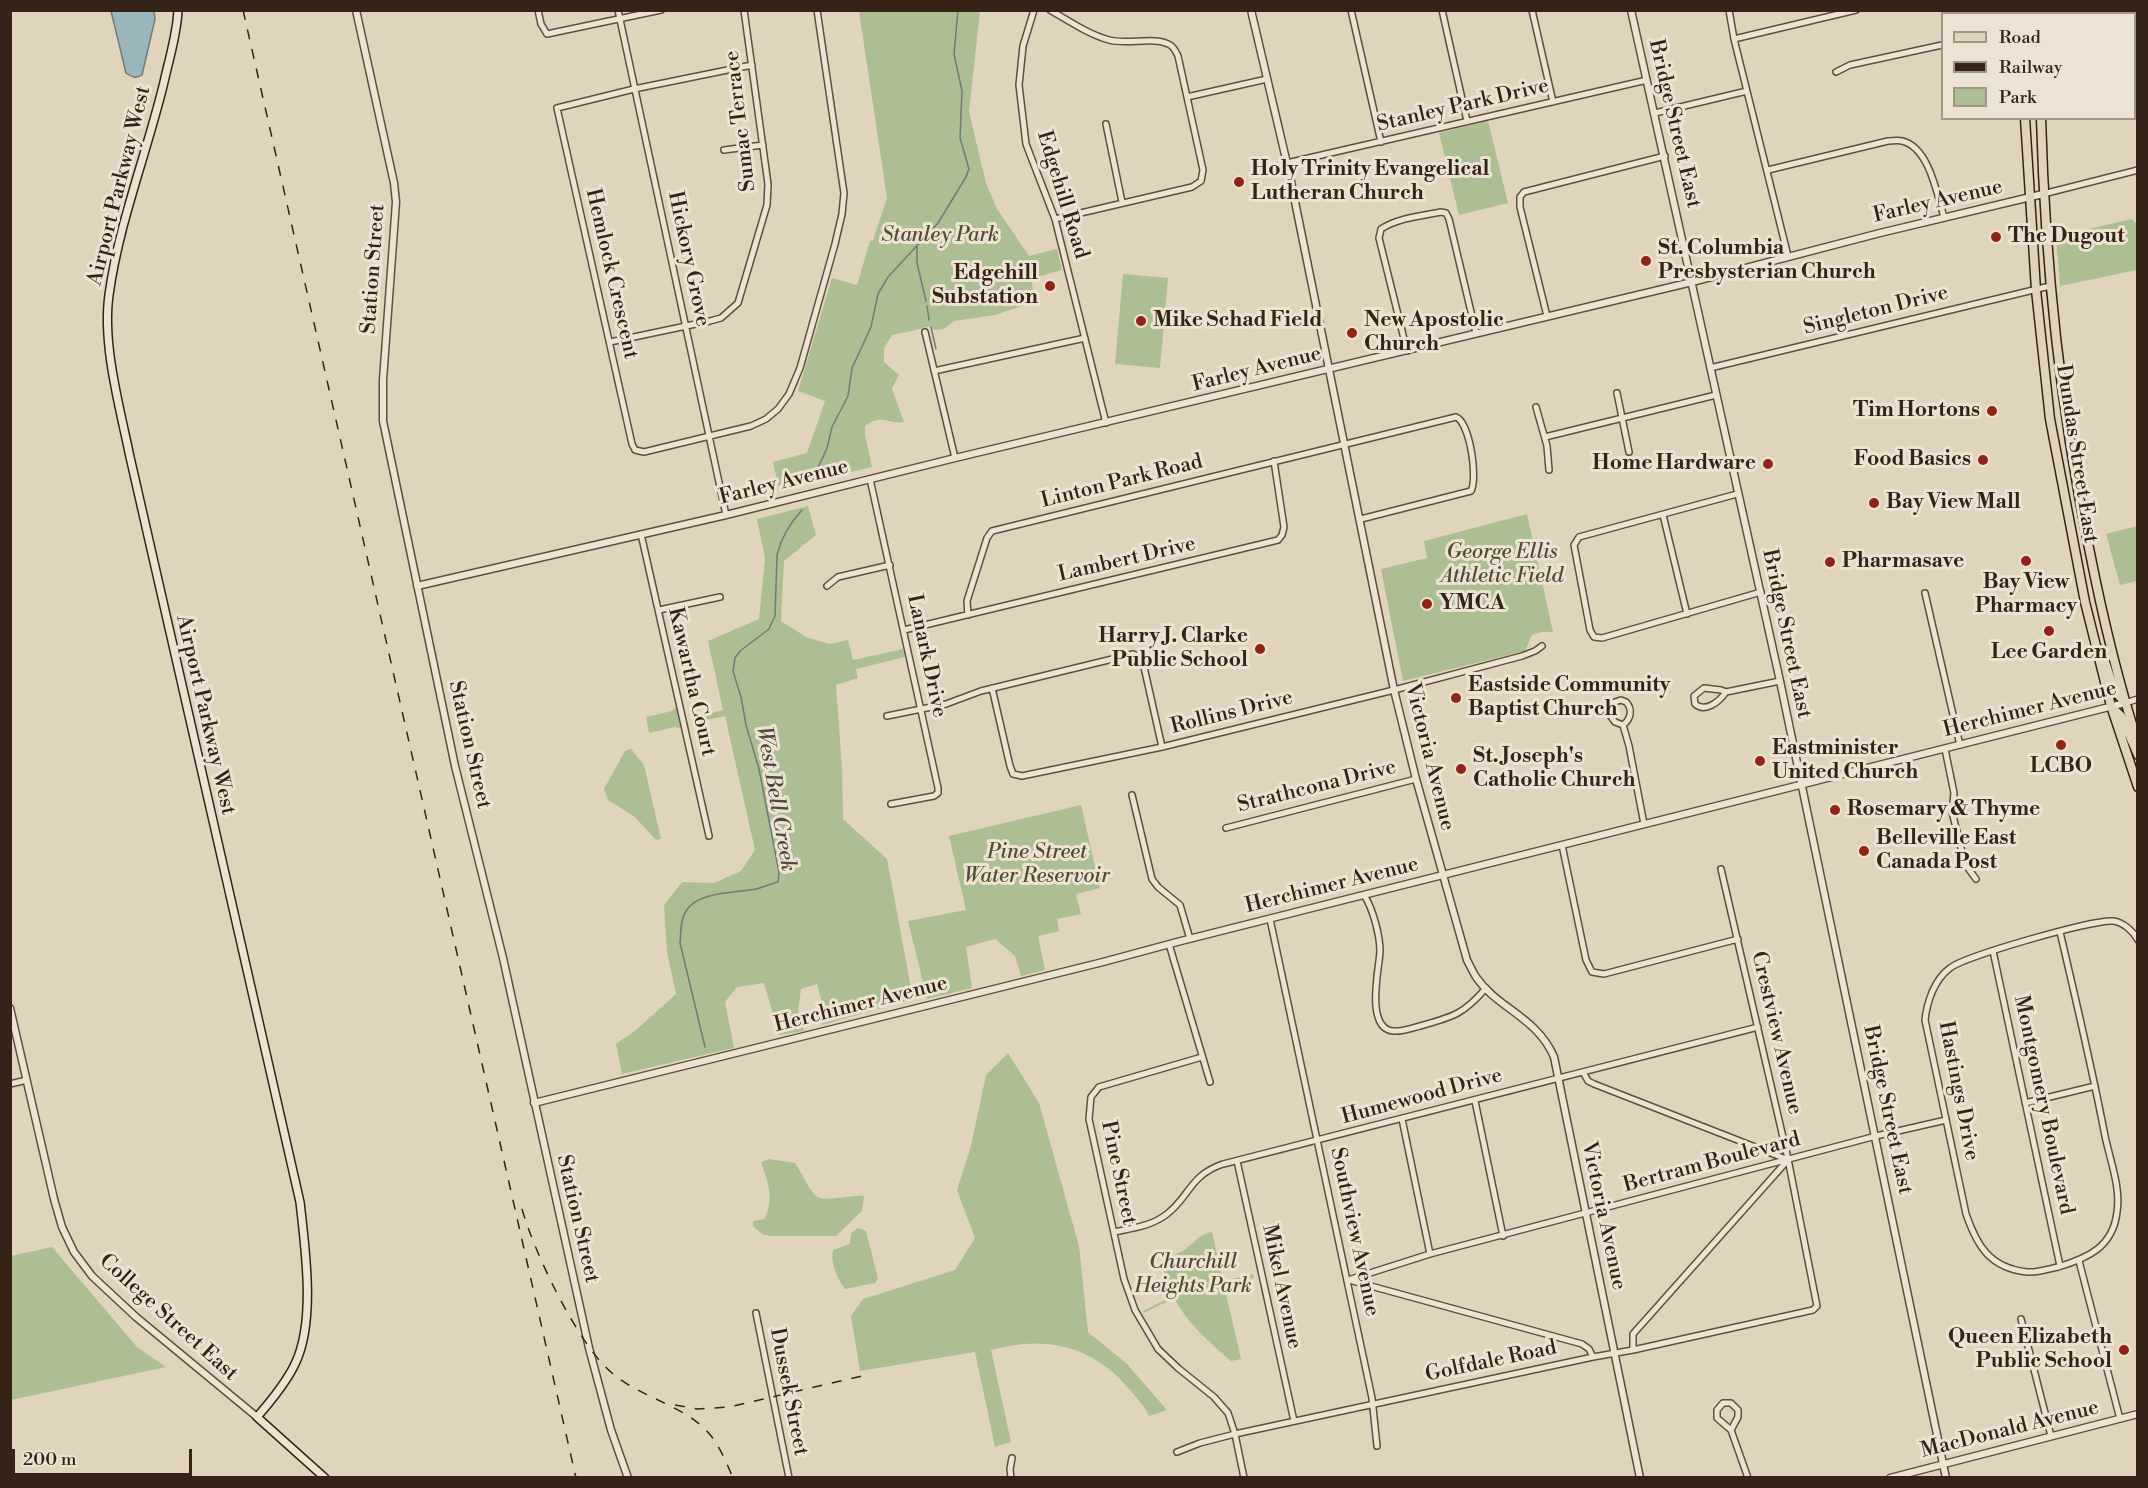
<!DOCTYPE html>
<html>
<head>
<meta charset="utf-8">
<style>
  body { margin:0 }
  #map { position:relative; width:2148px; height:1488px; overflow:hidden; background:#e1d4bc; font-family:"Libre Bodoni",serif }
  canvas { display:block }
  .frame { position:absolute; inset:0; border:12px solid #352317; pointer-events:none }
  .legend { position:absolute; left:1941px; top:12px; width:195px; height:108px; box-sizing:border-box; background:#ece3d3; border:2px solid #a39688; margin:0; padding:8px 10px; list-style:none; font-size:18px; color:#352317 }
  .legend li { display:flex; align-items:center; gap:12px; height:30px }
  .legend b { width:30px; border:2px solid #a39688 }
  .scale { position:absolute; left:12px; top:1449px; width:180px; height:27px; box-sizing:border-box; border:3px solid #352317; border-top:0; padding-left:8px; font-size:18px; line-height:21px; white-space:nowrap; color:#352317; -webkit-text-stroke:4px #ece3d3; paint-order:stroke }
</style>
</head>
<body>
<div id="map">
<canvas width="2148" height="1488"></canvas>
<div class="frame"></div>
<ul class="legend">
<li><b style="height:8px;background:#e1d4bc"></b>Road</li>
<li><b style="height:8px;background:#352317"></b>Railway</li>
<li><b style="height:16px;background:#adbe94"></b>Park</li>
</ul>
<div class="scale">200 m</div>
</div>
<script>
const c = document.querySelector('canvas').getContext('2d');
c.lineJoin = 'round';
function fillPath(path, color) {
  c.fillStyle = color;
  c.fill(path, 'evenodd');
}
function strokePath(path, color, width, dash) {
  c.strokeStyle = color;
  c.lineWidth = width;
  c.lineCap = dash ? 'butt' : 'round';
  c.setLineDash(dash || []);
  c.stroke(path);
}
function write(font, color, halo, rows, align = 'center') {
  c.font = font + ' "Libre Bodoni",serif';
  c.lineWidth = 6;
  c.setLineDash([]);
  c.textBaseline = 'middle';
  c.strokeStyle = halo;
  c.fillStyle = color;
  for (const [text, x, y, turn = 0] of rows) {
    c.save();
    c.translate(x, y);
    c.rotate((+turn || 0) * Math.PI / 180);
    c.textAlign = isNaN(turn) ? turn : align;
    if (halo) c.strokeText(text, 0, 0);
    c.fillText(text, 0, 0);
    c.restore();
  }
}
fillPath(new Path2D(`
  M2129 10 2130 13 2044 14V11Z
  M859 11H980L969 112 986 183 997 209 1029 256 1057 249 1062 270 1041 276 1032 282 1034 302 995 315 954 321 944 329 934 330 930 326C917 330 906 332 892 335L884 348V362L899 375 892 389 904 422C887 425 883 413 865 426V435L872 467 779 489 773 462 807 453 825 401 798 391 832 278 857 285 870 241 873 240 887 198Z
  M2135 27 2138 37 2137 116 2134 107Z
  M1488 121 1508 203 1459 215 1439 133Z
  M2131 219 2137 224V270L2060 286 2056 237Z
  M1123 274 1168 278 1160 368 1115 364Z
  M808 506 816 535 784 561 781 621 806 637 829 644 848 640 853 660 903 649 905 657 856 669 858 678 836 685 842 769 843 819 887 859 913 999 822 1025V1002L817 984 801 989 798 1011 804 1031 779 1035 764 983 737 987 725 1002 734 1048 622 1074 616 1044 636 1030 676 994 667 952 664 905 682 882 714 883 741 871 755 850 725 716 693 723V718L723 710 708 641 759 619 765 558 757 519Z
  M1527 514 1553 632H1542L1532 635 1525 651 1403 681 1381 569 1427 558 1424 541Z
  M2137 526V581L2120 585 2106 534Z
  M676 707 681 729 675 727 649 733 646 717 672 711Z
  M631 749 644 765 661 839 656 840 635 817 608 800 604 789 625 751Z
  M1081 805 1100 888 1076 894 1081 914 1057 919 1059 931 1038 936 1045 970 1021 976 1015 956 995 939 966 947 972 988 927 999 908 921 966 910 949 836Z
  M1008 1053 1039 1103 1079 1246 1088 1332 1127 1364 1167 1410 1149 1416C1145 1406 1136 1398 1130 1390 1093 1345 1045 1335 991 1350L1011 1442 995 1447 975 1352 860 1371 851 1316 863 1299 955 1270 975 1238 957 1190 971 1146 986 1075Z
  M769 1159 795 1163C802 1173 808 1188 816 1196 824 1203 852 1194 864 1196L862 1211 836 1236H770L762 1234 753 1226V1221L764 1219C775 1200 768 1182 761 1162Z
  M858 1228 866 1231 878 1278 875 1283 845 1289C838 1279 830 1263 833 1250L850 1244 851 1233Z
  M1212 1232 1223 1281 1253 1274 1254 1278 1224 1285 1241 1359 1231 1361C1209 1342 1188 1324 1174 1298L1144 1313 1143 1311 1173 1296 1166 1281 1161 1259C1171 1256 1180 1254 1188 1247 1199 1239 1198 1235 1212 1232Z
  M52 1247 137 1347 166 1367 11 1400V1256Z`), '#adbe94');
const water = new Path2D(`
  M111 11H154L155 19 142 75C136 79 132 77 126 73Z`);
fillPath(water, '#9bb5bd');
strokePath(water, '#727b7b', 1.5);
strokePath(new Path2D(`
  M917 246V263L926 301
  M927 306 929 320
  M931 327 936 349
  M812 481 827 448 832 427 848 396 852 368 871 327 878 294 888 277 938 223 966 177 969 169 960 138 962 91 954 54 958 10
  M705 1047 680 943C681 933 680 920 686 911 698 891 736 893 756 889 763 887 771 884 778 882L779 872 759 769 746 725 741 697 733 671 735 658 740 651 769 629 775 616 777 555C781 538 790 523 802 510`), '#727b7b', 1.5);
const minor = new Path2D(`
  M538 10 541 24 547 34 661 10
  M618 10 726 515
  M1034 10 1023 46 1019 85 1026 144 1055 219 1106 423
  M1050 10C1069 21 1088 34 1109 40 1127 45 1156 36 1170 45 1174 47 1176 52 1178 56L1203 170 1201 181 1192 187 1055 219
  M1351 10 1381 142
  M1442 10 1467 121
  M1532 10 1553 102
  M1729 10 1734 39 1788 256
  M1734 39 1856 10
  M752 65 634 89 557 108 632 444 635 450 644 452 751 426 766 419 778 409 789 394 800 368 835 244 842 214 844 193 817 10
  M1836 72 1850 65 1942 45
  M1187 97 1267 79
  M1655 113 1747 91
  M1106 124 1122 202
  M724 150 763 145
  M1287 163 1647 80
  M1768 170 1888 141C1892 141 1898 140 1902 141 1929 147 1937 194 1944 217
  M2043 194 2138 170
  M1547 316 1520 207V197L1524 192 1665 156
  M925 332 955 458
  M610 342 710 321 721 318 738 303 767 205 768 184 744 10
  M1407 351 1379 238 1381 229C1398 218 1421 216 1441 212L1446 213 1449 219 1476 333
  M1710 368 2050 286
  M934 371 1085 338
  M1617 393 1629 452
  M1536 407 1547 446 1549 470
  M1545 437 1716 395
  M870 479 938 788V793L934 796 891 804
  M1737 494 1579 537 1574 545 1590 630 1594 637 1602 638 1761 592
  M1663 515 1687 614
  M641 534 709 836
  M827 586 838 577 890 565
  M1925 593 1960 745
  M659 610 720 597
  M968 615 967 601 987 538 992 531 1456 417C1470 423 1478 478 1471 491L1361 519
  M904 630 1278 540 1282 535 1284 527 1274 461
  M992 688 1010 766 1013 774 1022 776 1162 747 1394 690 1522 656 1535 651 1542 646
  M1726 692C1719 702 1705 713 1695 704L1694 696 1704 688 1721 690 1726 692 1780 681
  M2125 703 2138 699
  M887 716 946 704 981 691 1133 654 1141 657 1144 667 1162 747
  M1623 725 1615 722 1609 714 1612 703 1621 700 1626 702C1633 709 1631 719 1623 725L1629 746 1644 824
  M1945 749 1954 793 1952 812 1965 864 1976 879
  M1132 795 1152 879 1158 887 1180 905 1190 939
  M1226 828 1416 779
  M1562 845 1586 960 1592 972 1604 974 1738 939
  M1364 895C1373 909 1380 935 1380 952 1379 969 1365 1028 1393 1031 1402 1032 1412 1028 1420 1026 1453 1017 1464 1014 1486 988
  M1270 919 1372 1398 1377 1446
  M2060 932C2076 1000 2092 1068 2105 1136 2110 1160 2121 1188 2117 1212 2113 1247 2088 1258 2058 1267 2048 1269 2037 1273 2027 1272 1990 1268 1977 1246 1966 1214L1925 1020C1927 1002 1934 980 1950 968 1965 956 2094 919 2113 921 2123 922 2133 931 2138 940
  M1169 944 1210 1082
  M1993 951 2060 1266
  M1202 1057 1099 1087 1091 1097 1089 1119 1124 1279 1135 1310 1158 1349 1178 1368 1214 1397 1228 1413 1235 1434 1244 1478
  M1583 1072 1588 1081 1594 1084 1786 1159
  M10 1084 27 1080
  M1475 1101 1503 1236
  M2025 1103 2095 1086
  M1402 1119 1430 1254
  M1237 1161 1294 1421
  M1114 1232C1133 1228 1152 1226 1167 1214 1190 1196 1190 1175 1223 1164L1758 1027
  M2079 1261 2120 1419
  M1348 1280 1430 1254 1876 1136 1946 1120
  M1349 1280 1582 1344 1589 1349 1593 1357
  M756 1313 789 1478
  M2021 1319 2051 1436
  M1633 1350V1334L1787 1161
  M1731 1430 1738 1417V1410L1731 1403H1723L1717 1410V1418L1731 1430 1748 1478
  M1177 1452 1200 1443 1235 1434 1593 1357 1633 1350 1813 1310 1817 1306 1788 1159 1721 869
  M1011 1478 1010 1469 1012 1458`);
const tertiary = new Path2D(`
  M356 10 394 183 396 202 383 380V421L455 766 503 958 589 1348 611 1430 628 1478
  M1251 10 1289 172 1394 690 1416 779 1467 960C1470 966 1473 972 1476 977 1498 1009 1537 1017 1554 1057L1640 1478
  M1631 10 1780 681 1946 1478
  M417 586 726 515 955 458 1692 282 1880 233 2043 194
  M10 1008 54 1199 62 1227 74 1252 92 1276 136 1317 257 1417
  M534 1103 1103 962 1177 942 2125 703
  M1890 1478 2138 1414`);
const secondary = new Path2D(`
  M178 10C177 35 169 59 164 82 147 153 119 222 109 295 102 345 120 408 130 457L300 1202C305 1248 316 1321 295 1364 286 1383 271 1401 257 1417L325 1478`);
const primary = new Path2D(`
  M2021 10V14
  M2037 10V14
  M2025 118 2036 290 2050 419 2085 602 2111 706 2138 787
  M2041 118C2045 263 2060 406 2089 548 2102 614 2117 679 2138 743
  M2101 650 2115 692 2125 702
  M2111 707 2121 716 2138 755`);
strokePath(minor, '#604f40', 8);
strokePath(tertiary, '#604f40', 9);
strokePath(secondary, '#352317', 10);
strokePath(primary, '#352317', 11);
strokePath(minor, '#ece3d3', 5);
strokePath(tertiary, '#ece3d3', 6);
strokePath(secondary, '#ece3d3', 7);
strokePath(primary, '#e1d4bc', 8);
strokePath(new Path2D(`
  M243 10 576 1478
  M522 1209C534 1252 578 1345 612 1373 642 1399 687 1405 712 1437 721 1449 727 1464 733 1478
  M675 1405 698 1409 729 1407 862 1376`), '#352317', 1.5, [10, 10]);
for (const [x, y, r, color] of [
  [1239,182,6,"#8f2418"],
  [1996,237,6,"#8f2418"],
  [1646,261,6,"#8f2418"],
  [1050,286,6,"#8f2418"],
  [1141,321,6,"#8f2418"],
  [1352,333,6,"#8f2418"],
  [1992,411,6,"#8f2418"],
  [1983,460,6,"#8f2418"],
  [1768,464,6,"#8f2418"],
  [1874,503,6,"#8f2418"],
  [2026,561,6,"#8f2418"],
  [1830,562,6,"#8f2418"],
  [1427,604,6,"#8f2418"],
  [2049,631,6,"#8f2418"],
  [1260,649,6,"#8f2418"],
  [1456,698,6,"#8f2418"],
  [2061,745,6,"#8f2418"],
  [1760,761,6,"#8f2418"],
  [1461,769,6,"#8f2418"],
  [1835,810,6,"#8f2418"],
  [1864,851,6,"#8f2418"],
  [2124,1350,6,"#8f2418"]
]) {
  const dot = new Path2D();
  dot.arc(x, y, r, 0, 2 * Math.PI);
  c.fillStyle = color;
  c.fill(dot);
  strokePath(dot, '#ece3d3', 2);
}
write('21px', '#352317', '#ece3d3', [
  ["Stanley Park Drive",1463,106,-13],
  ["Sumac Terrace",741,121,-97],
  ["Bridge Street East",1674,124,77],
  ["Airport Parkway West",120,186,-76],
  ["Edgehill Road",1062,195,73],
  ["Farley Avenue",1938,202,-13],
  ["Hickory Grove",688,259,78],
  ["Station Street",374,269,-86],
  ["Hemlock Crescent",611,274,77],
  ["Singleton Drive",1876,311,-14],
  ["Farley Avenue",1257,370,-14],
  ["Dundas Street East",2076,454,81],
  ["Linton Park Road",1122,482,-14],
  ["Farley Avenue",784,483,-14],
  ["Lambert Drive",1127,560,-13],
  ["Bridge Street East",1786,634,78],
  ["Lanark Drive",926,656,78],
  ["Kawartha Court",691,682,77],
  ["Herchimer Avenue",2030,710,-14],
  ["Rollins Drive",1232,713,-14],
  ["Airport Parkway West",205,715,77],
  ["Station Street",469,745,77],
  ["Victoria Avenue",1429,757,76],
  ["Strathcona Drive",1317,787,-14],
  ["Herchimer Avenue",1332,886,-14],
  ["Herchimer Avenue",861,1005,-14],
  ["Crestview Avenue",1776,1033,77],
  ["Hastings Drive",1958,1091,79],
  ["Humewood Drive",1422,1097,-15],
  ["Montgomery Boulevard",2043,1105,78],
  ["Bridge Street East",1887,1110,78],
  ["Bertram Boulevard",1712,1163,-15],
  ["Pine Street",1118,1173,78],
  ["Victoria Avenue",1603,1216,78],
  ["Station Street",577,1219,77],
  ["Southview Avenue",1354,1232,78],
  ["Mikel Avenue",1281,1287,78],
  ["College Street East",168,1318,42],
  ["Golfdale Road",1491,1362,-12],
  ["Dussek Street",788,1392,79],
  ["MacDonald Avenue",2010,1430,-14]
]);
write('bold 21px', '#352317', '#ece3d3', [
  ["Holy Trinity Evangelical",1251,170],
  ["Lutheran Church",1251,194],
  ["The Dugout",2008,237],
  ["St. Columbia",1658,249],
  ["Presbysterian Church",1658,273],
  ["Edgehill",1038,274,"right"],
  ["Substation",1038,298,"right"],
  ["Mike Schad Field",1153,321],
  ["New Apostolic",1364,321],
  ["Church",1364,345],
  ["Tim Hortons",1980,411,"right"],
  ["Food Basics",1971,460,"right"],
  ["Home Hardware",1756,464,"right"],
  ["Bay View Mall",1886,503],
  ["Pharmasave",1842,562],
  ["Bay View",2026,583,"center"],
  ["Pharmacy",2026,607,"center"],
  ["YMCA",1439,604],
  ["Harry J. Clarke",1248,637,"right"],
  ["Public School",1248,661,"right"],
  ["Lee Garden",2049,653,"center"],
  ["Eastside Community",1468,686],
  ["Baptist Church",1468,710],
  ["Eastminister",1772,749],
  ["United Church",1772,773],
  ["St. Joseph's",1473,757],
  ["Catholic Church",1473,781],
  ["LCBO",2061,767,"center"],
  ["Rosemary & Thyme",1847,810],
  ["Belleville East",1876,839],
  ["Canada Post",1876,863],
  ["Queen Elizabeth",2112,1338,"right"],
  ["Public School",2112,1362,"right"]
], 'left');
write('italic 21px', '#534a36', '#ece3d3', [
  ["Stanley Park",940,236],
  ["George Ellis",1502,553],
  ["Athletic Field",1502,577],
  ["Pine Street",1037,853],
  ["Water Reservoir",1037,877],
  ["Churchill",1193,1263],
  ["Heights Park",1193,1287]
]);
write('italic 22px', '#4e4840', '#ece3d3', [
  ["West Bell Creek",775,799,80]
]);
</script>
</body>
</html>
